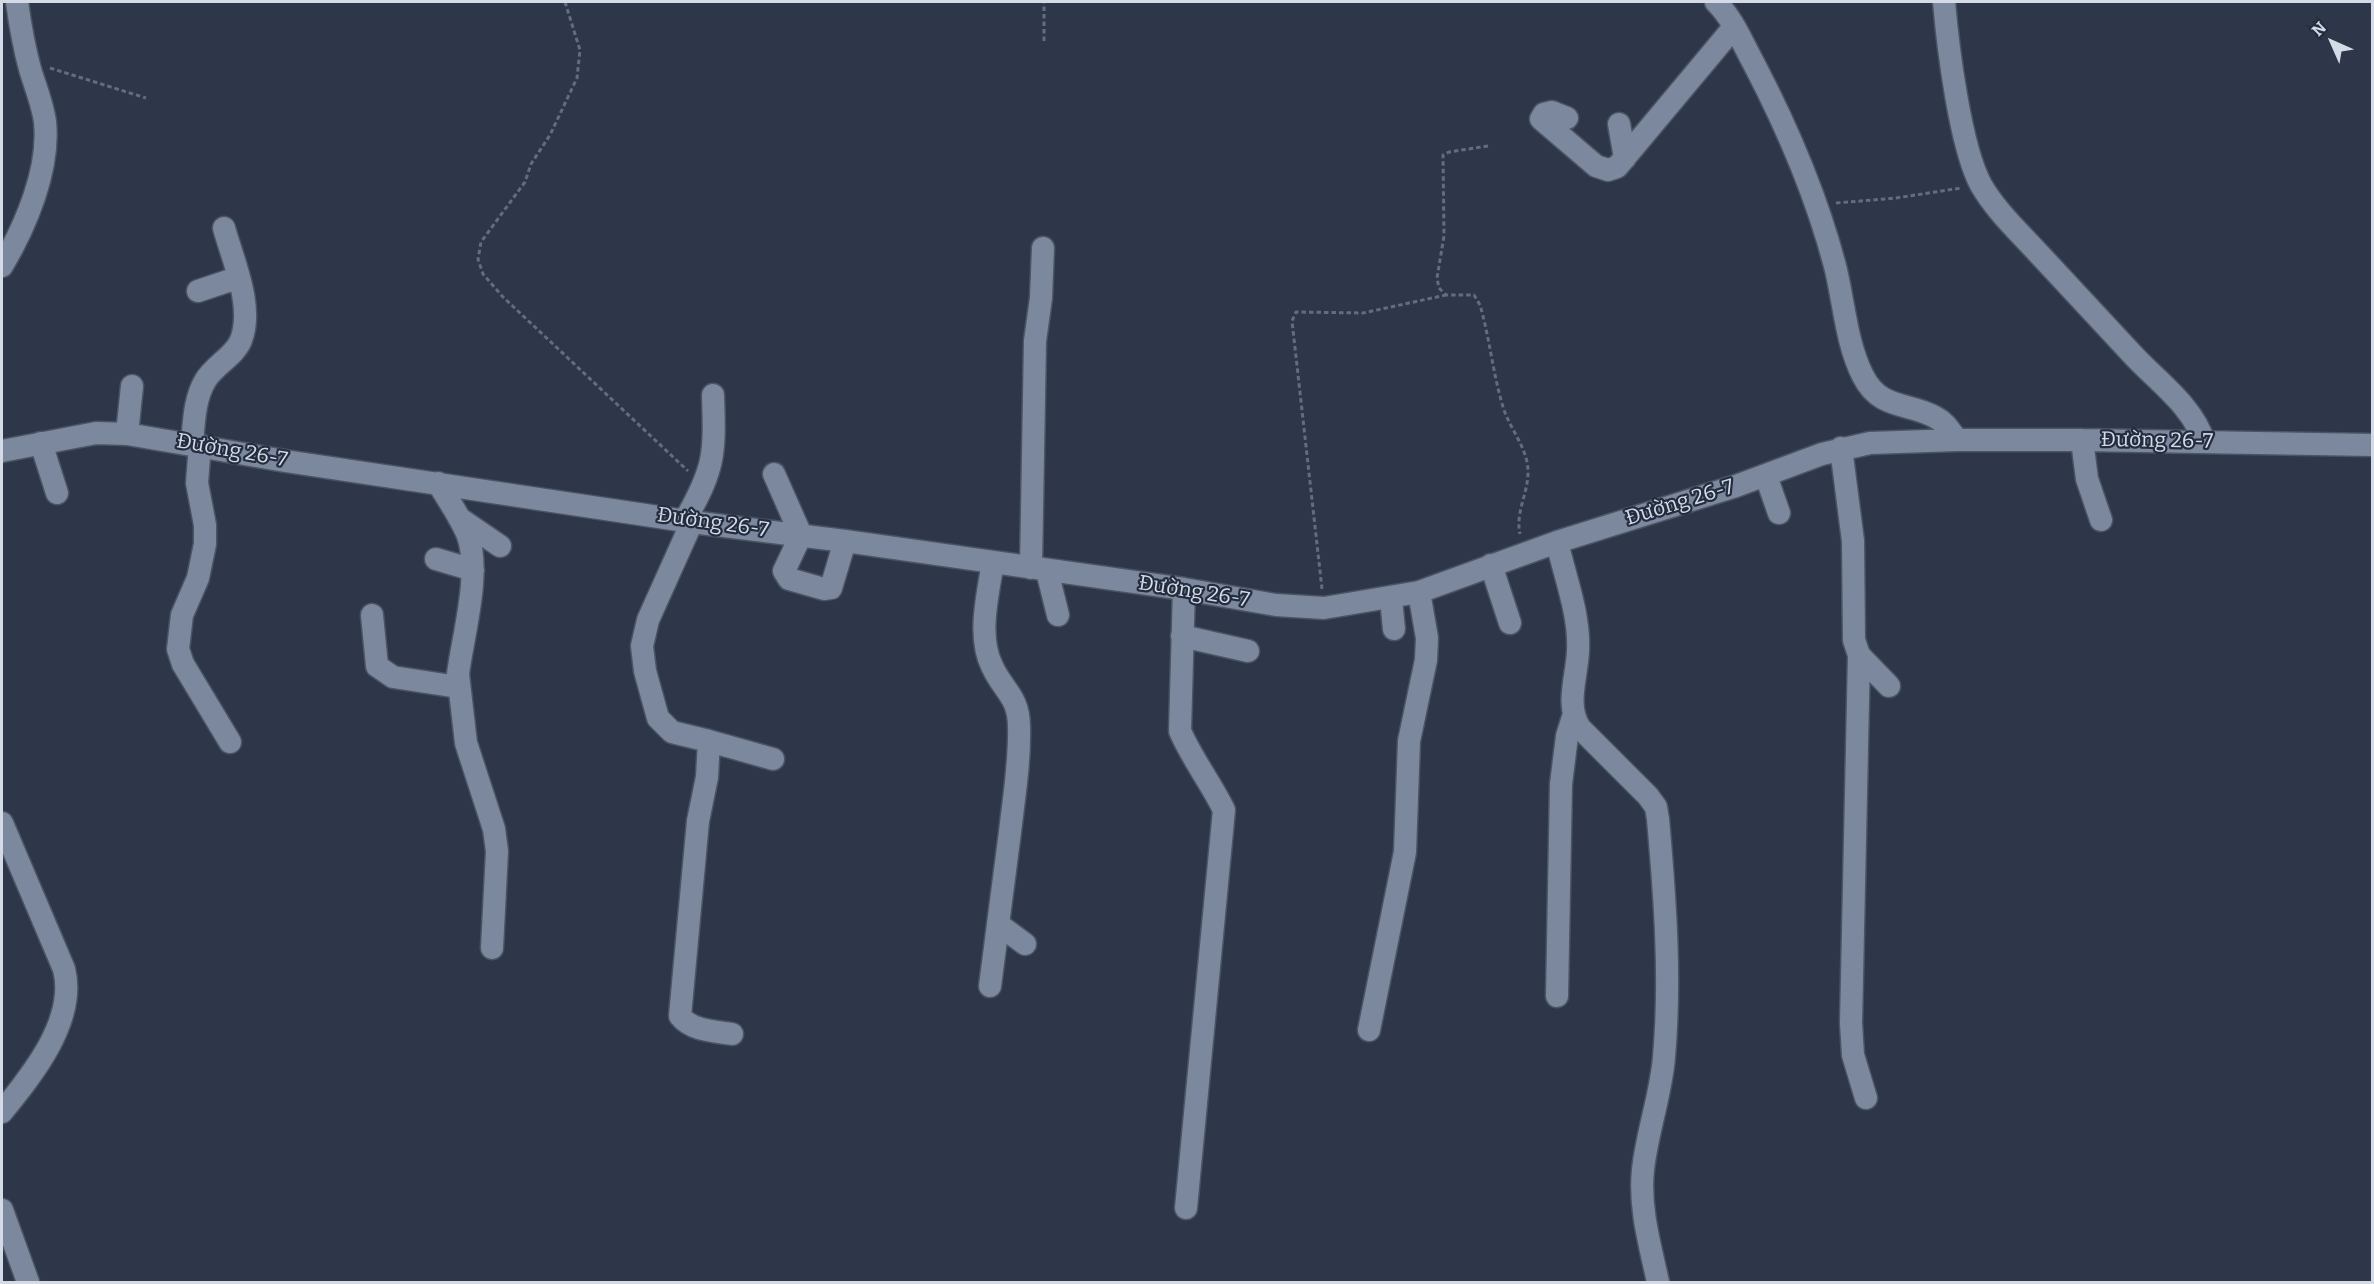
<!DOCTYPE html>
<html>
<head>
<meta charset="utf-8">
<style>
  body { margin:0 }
  #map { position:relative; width:2374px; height:1284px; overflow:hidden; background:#2d3749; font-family:Bitter,serif }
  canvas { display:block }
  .frame { position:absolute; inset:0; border:3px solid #d4dbe6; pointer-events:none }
  .north { position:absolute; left:2302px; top:12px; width:60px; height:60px; -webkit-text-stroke:4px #232d3f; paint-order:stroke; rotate:315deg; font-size:16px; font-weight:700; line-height:24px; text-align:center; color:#d4dbe6 }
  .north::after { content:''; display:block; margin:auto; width:21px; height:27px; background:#d4dbe6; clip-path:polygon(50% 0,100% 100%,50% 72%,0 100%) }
</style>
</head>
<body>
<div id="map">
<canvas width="2374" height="1284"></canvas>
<div class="frame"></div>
<div class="north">N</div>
</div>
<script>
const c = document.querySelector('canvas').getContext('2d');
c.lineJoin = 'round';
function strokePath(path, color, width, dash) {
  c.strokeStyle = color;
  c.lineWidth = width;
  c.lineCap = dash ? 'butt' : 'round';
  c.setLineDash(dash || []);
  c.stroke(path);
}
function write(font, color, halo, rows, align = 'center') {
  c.font = font + ' Bitter,serif';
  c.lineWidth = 4.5;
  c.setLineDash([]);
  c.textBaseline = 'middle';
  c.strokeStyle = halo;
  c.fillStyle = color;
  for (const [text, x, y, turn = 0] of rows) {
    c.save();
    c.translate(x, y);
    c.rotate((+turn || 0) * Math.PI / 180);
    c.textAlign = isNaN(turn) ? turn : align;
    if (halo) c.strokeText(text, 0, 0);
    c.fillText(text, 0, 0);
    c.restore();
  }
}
const minor = new Path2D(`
  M1716 2C1733 19 1742 42 1754 64 1788 129 1816 194 1835 266 1844 301 1846 343 1863 376 1880 410 1908 402 1935 417 1945 422 1950 431 1957 440
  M1944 2C1948 47 1960 146 1981 185 1996 211 2019 232 2040 255 2071 288 2102 322 2133 355 2158 382 2193 406 2204 442
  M1567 118 1552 112 1544 114 1541 119 1596 166 1608 170 1617 167 1734 27
  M1619 124 1625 158
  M2 266C25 227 50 170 45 122 43 105 35 86 30 69 24 47 20 24 17 2
  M198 291 237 278
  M127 434 132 386
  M2082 440 2087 479 2101 520
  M41 443 57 493
  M192 444C194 423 194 400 205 381 213 366 235 356 241 340 254 306 233 261 224 228
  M200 445 197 483 205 525V544L198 578 182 615 178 649 183 664 230 742
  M1841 448 1853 541 1854 640 1859 655 1889 686
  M2 451 96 433 127 434 285 461 692 522 845 541 1184 589 1276 605 1324 608 1419 592 1557 542 1736 486 1822 454 1870 443 1957 440H2082L2372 445
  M774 474 801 535 784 571 789 579 824 589 831 588 845 541
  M1766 476 1779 513
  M438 483C448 500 461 518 468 536 481 574 463 635 458 674L466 743 494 829 497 851 492 948
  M459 518 500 546
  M685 520C715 468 715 454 713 395
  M692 522 648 620 642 646 645 671 658 718 672 732 709 741 707 777 698 821 680 1016C692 1031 714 1031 732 1034
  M1557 542C1565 577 1580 615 1578 651 1577 677 1565 705 1580 728L1648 796 1656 807 1658 819C1665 898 1671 978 1664 1057 1661 1095 1647 1132 1643 1170 1639 1208 1650 1245 1658 1282
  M436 559 473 570
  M1491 565 1510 623
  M1031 568 1035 341 1041 298 1043 248
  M1047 571 1058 615
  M1184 589 1180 731C1192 759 1211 783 1224 810L1186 1208
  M1391 599 1394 629
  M372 615 377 666 393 677 458 687
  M1182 636 1248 651
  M1859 655 1851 1023 1853 1055 1866 1098
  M709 741 773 759
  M2 823 64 969C77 1020 32 1075 2 1112
  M998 924 1025 944
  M990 986C997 935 1003 883 1010 832 1014 797 1020 762 1019 727 1019 696 1003 691 992 666 977 636 988 594 993 562
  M1557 996 1561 784 1567 736 1573 717
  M1369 1030 1405 852 1409 741 1426 660 1427 638 1419 592
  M2 1210 28 1282`);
strokePath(minor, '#4a5462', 25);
strokePath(new Path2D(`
  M565 2 580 50 577 78 550 135 531 164 525 182 481 242 478 259 483 274 503 297 688 471
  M1044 41V2
  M50 68 146 98
  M1488 146 1449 152 1443 155 1444 236 1437 278 1439 288 1446 295H1474L1480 305C1490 339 1493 376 1504 410 1511 430 1527 448 1528 470 1529 492 1515 512 1520 534
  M1836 203 1896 198 1961 188
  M1322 589 1292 321 1296 312 1363 313 1446 295`), '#646d7d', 3, [4.5, 3]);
strokePath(minor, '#7c889d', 22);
write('21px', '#d4dbe6', '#232d3f', [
  ["Đường 26-7",2157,441,1],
  ["Đường 26-7",232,451,10],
  ["Đường 26-7",1680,503,-17],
  ["Đường 26-7",713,523,8],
  ["Đường 26-7",1194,592,9]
]);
</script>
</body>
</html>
